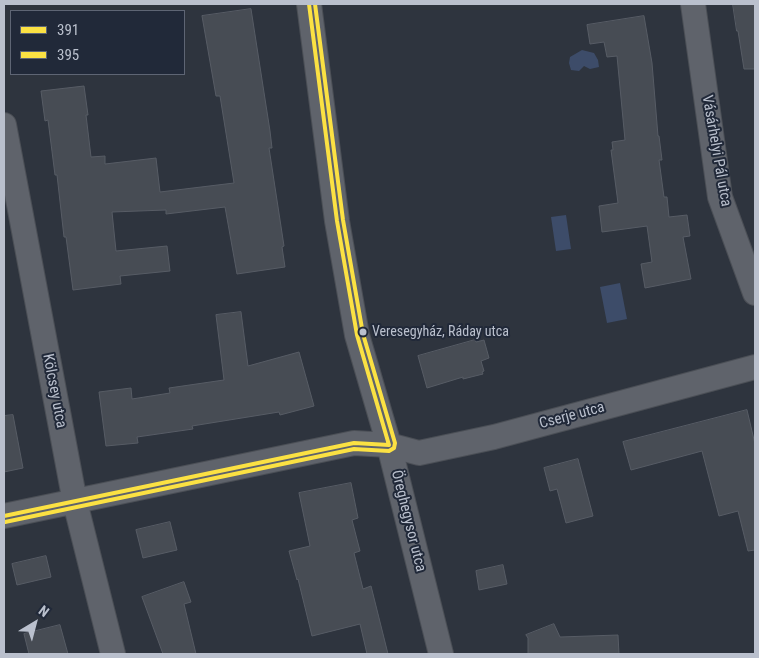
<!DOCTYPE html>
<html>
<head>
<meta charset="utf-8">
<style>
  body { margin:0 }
  #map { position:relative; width:759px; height:658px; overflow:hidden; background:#2e343e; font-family:"Roboto Condensed",sans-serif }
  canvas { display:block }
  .frame { position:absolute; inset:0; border:5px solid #bac0cd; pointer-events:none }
  .legend { position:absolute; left:10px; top:10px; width:175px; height:65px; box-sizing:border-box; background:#212939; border:1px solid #5e6574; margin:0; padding:6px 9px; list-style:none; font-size:15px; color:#bac0cd }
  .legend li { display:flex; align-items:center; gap:10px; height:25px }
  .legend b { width:25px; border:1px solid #5e6574 }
  .north { position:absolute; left:10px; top:598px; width:50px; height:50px; -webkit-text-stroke:4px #212939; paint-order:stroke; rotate:37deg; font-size:14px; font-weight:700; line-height:20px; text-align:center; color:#bac0cd }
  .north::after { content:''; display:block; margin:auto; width:18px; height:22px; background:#bac0cd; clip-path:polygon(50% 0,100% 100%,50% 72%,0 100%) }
</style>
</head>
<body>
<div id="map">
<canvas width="759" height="658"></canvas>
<div class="frame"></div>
<ul class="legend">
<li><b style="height:6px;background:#fbe143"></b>391</li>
<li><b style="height:6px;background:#fbe143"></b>395</li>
</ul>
<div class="north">N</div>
</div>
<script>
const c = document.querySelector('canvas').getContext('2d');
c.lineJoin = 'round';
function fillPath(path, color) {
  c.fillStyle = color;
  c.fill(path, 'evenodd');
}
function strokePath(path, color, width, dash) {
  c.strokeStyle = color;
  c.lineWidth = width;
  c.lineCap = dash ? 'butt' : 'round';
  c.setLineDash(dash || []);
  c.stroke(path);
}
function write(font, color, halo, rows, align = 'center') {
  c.font = font + ' "Roboto Condensed",sans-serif';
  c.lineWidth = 4;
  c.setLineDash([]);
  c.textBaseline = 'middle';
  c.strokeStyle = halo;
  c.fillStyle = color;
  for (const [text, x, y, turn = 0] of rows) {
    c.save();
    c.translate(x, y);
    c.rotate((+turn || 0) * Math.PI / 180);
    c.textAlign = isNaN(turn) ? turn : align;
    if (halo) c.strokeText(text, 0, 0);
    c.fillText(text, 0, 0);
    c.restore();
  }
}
fillPath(new Path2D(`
  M582 50 594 53 598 60 599 67 590 69 584 66 579 71 571 70 569 63 570 57Z
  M566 215 571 249 556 251 551 217Z
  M620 283 627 319 607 323 600 287Z`), '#3d4c69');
const building = new Path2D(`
  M733 4H755V69H744L738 31H737Z
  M251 9 270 131 272 148H269L284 246 282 247 285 267 237 274 225 207 166 214V210L112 212 116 251 167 246 170 271 120 276 121 284 73 290 66 237H64L57 175H55L48 120 45 121 41 91 84 86 88 115H86L91 157 105 156V164L156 158 160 192 234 183 220 96H216L202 16Z
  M644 16 652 63 658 136H659L662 160H659L664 197H667L669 217 687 215 690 236 683 237 691 279 645 288 641 264 652 262 647 226 602 232 599 206 618 203 611 150H613L612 142 625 140 617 56 607 57 604 42 590 44 587 25Z
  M241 312 248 366 299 352 314 406 280 415 279 412 192 426 193 429 137 437 138 443 106 446 99 392 131 388 132 399 170 393 169 388 224 380 216 315Z
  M475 340 476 342 484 340 489 358 481 361 484 371 482 372 483 374 463 379V377L427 388 418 356Z
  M747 410 755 444V550L748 551 738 511 719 516 702 451 631 470 623 442Z
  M13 415 23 468 4 472V416Z
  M578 459 593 516 566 523 557 489 550 491 544 468Z
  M351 483 358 518 352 520 360 551 354 553 363 589 371 586 388 654H367L360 624 312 636 298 579 297 580 289 551 310 546 299 493Z
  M170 522 177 550 143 558 136 530Z
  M46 556 51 577 17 585 12 564Z
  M503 565 507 584 479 590 476 571Z
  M184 582 191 602 184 604 196 654H163L142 597Z
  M554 624 560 637 618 635 619 654H528V638L526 635Z
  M60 625 68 654H29L24 634Z`);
fillPath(building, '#474c54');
strokePath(building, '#575c65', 1);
const street = new Path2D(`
  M309 4 337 221 357 335 389 445 441 654
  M693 4 720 197 755 293
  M4 125 75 502 113 654
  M4 516 354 443 389 445 419 453 494 437 755 367`);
strokePath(street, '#4b4f56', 26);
strokePath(street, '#5f636b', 24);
strokePath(new Path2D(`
  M309 4 337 221 357 335 389 445
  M4 516 354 443 389 445`), '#fbe143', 4);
strokePath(new Path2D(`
  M5 522 354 449 389 451 394 448 395 443 363 334 343 220 315 4`), '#fbe143', 4);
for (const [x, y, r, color] of [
  [363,332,4.5,"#bac0cd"]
]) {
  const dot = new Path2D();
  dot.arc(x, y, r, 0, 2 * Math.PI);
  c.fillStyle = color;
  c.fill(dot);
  strokePath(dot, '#212939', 2);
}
write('14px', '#bac0cd', '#212939', [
  ["Veresegyház, Ráday utca",372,332]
], 'left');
write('15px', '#bac0cd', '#212939', [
  ["Vásárhelyi Pál utca",716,151,80],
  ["Kölcsey utca",54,391,79],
  ["Cserje utca",572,416,-15],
  ["Öreghegysor utca",408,521,76]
]);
</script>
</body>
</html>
